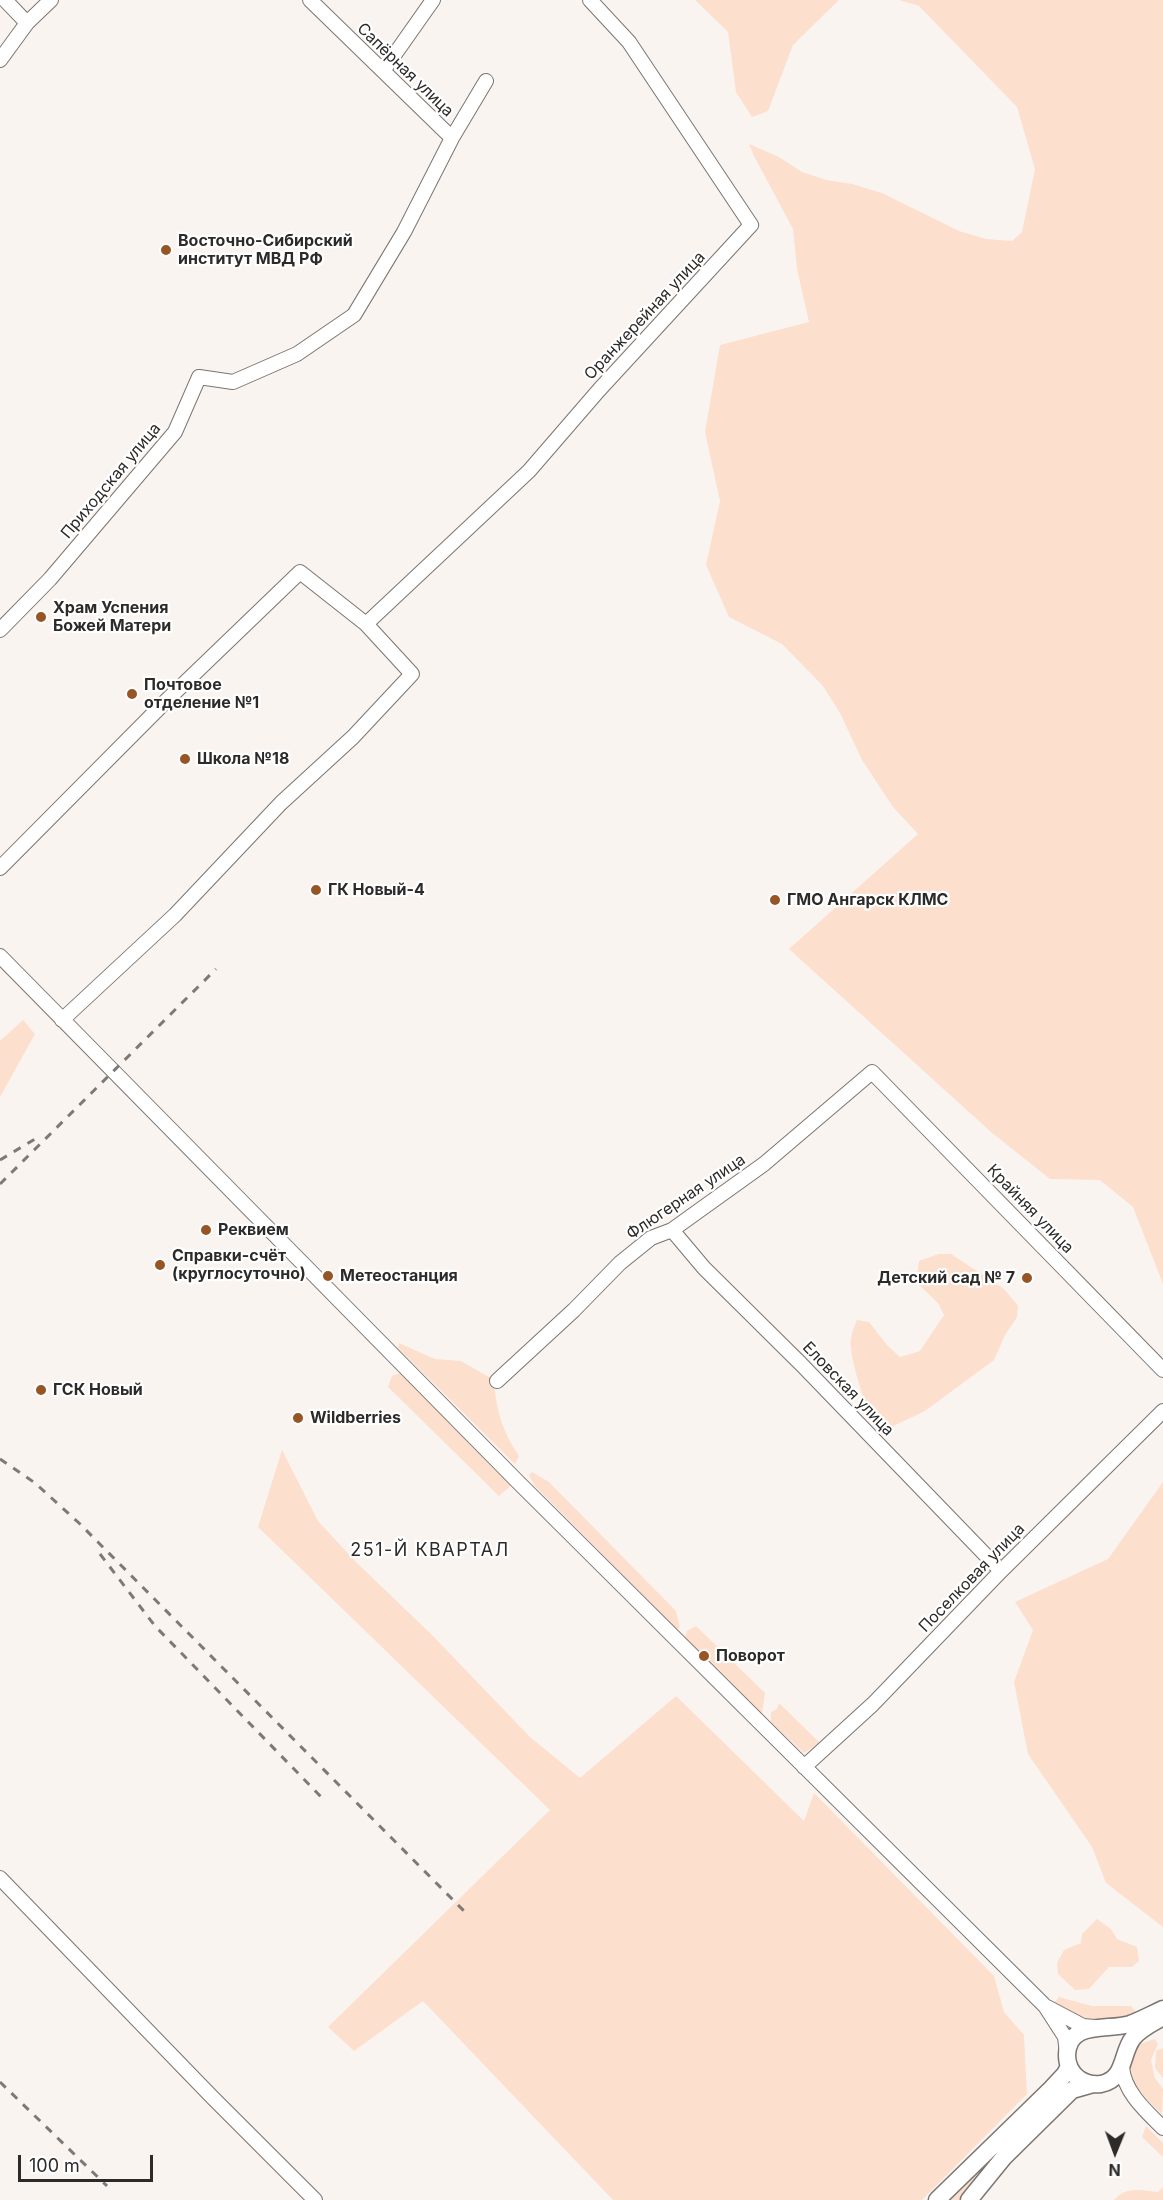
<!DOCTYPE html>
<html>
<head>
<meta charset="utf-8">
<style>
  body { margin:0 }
  #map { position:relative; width:1163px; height:2200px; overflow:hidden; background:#faf4f0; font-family:Inter,sans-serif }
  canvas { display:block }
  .north { position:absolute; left:1085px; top:2122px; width:60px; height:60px; -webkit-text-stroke:4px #fff; paint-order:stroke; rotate:181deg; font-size:16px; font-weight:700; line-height:24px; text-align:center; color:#2d2b2a }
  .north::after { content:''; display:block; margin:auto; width:21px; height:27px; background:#2d2b2a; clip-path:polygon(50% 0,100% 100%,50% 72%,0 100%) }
  .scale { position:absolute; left:18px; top:2155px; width:135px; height:27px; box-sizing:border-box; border:3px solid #2d2b2a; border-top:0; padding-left:8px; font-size:18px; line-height:21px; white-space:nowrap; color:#2d2b2a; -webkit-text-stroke:4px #fff; paint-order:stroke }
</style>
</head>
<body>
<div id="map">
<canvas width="1163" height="2200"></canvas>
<div class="north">N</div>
<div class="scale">100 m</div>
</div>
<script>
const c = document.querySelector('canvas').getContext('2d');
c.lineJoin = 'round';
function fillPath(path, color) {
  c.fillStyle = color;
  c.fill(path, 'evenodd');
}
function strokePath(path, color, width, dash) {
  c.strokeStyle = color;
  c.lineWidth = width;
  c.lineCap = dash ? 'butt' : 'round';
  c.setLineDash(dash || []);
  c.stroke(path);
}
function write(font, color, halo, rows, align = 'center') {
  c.font = font + ' Inter,sans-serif';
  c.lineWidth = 4.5;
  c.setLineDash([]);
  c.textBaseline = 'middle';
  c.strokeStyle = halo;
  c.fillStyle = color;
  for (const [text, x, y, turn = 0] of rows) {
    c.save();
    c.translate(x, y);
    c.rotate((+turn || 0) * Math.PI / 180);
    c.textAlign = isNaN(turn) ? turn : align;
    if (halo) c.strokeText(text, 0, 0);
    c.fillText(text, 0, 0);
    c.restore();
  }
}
fillPath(new Path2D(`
  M695 0H839L793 45 768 111 752 117 736 92 728 32Z
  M899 0H1163V1284L1133 1207 1100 1180 1050 1179 991 1132 789 949 918 834 893 807 862 760 840 713 823 686 782 644 729 617 706 565 720 501 705 432 720 345 809 322 797 269 793 229 754 156 749 144 779 157 802 172 826 180 852 184 882 193 959 231 986 239 1012 241 1022 232 1035 169 1017 107 919 6Z
  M23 1020 35 1034 0 1097V1041Z
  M939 1254H951L1004 1289 1018 1306 1017 1317 1005 1335 994 1360 925 1411 889 1428 873 1422C865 1405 848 1355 851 1338 852 1332 855 1325 857 1320L869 1322 887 1345 900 1357 920 1351 944 1315 938 1303 916 1282 919 1261Z
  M399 1343 435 1359 461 1361 494 1380C496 1409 502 1431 519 1456L515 1464 398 1348Z
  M403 1372 513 1484 499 1496 388 1387 392 1376Z
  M282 1450 318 1521 356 1562 432 1635 530 1737 580 1778 676 1696 804 1821 814 1793 994 1976 1004 2012 1024 2035 1027 2094 922 2200H613L423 2001 354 2051 328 2027 550 1810 258 1527Z
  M532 1472 549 1482 676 1611 680 1628 676 1629 534 1485 529 1475Z
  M1163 1482V1927L1106 1883 1092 1847 1028 1754 1014 1682 1033 1630 1015 1602 1108 1559Z
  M696 1626 765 1693 762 1714 685 1638 687 1631Z
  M779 1703 820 1743 804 1753 771 1722V1712L777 1709Z
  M1097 1919 1111 1929 1117 1939 1137 1947 1139 1961 1132 1967H1109L1089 1989 1075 1990 1058 1974 1057 1963 1064 1950 1081 1943 1082 1934Z
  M1059 1997 1092 2006H1131L1137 2013C1108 2028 1080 2023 1054 2003Z
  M1155 2039 1158 2044 1151 2060 1155 2078 1163 2089 1162 2114C1147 2099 1110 2068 1137 2046 1141 2043 1149 2041 1155 2039Z
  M1163 2048V2078L1155 2068 1156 2051Z
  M1146 2126 1163 2143V2157L1142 2137Z
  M990 2161 966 2200H951Z
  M1163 2187V2200H1114C1125 2186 1142 2190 1158 2192Z`), '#fddfcd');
const minor = new Path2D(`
  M5 0 27 23
  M310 0 452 138
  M0 60 27 23 51 0
  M383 71 433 0
  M366 624 529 471 599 390 751 225 629 42 590 0
  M0 630 50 579 175 432 199 377 233 382 297 354 354 315 404 232 452 138 486 81
  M0 868 168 699 300 572 366 624 412 674 353 737 281 803 175 915 62 1020
  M0 956 518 1482 1045 2006 1065 2037 1067 2054
  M672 1230 704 1268 801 1364 1001 1571
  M497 1381 574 1310 620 1263 651 1238 672 1230 764 1164 872 1072 1163 1370
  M804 1767 873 1704 1001 1571 1163 1411
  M0 1878 212 2097 315 2200
  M1047 2007 1083 2026 1095 2027
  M1122 2067C1124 2092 1146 2111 1163 2128`);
const major = new Path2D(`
  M1163 2009C1152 2014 1141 2020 1130 2024 1108 2031 1068 2020 1067 2055 1067 2064 1071 2073 1079 2079 1085 2083 1093 2085 1101 2084 1126 2079 1121 2053 1133 2038 1141 2028 1153 2023 1163 2017
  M937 2200 1051 2089 1065 2074 1069 2066
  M969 2200 1004 2157 1072 2090 1093 2084`);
strokePath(minor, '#7a7572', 16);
strokePath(major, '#7a7572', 19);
strokePath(minor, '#fff', 14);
strokePath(major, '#fff', 16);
strokePath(new Path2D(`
  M0 1160 40 1136
  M0 1184 216 969
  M0 1459 35 1483 79 1523 466 1913
  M100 1554 155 1626 326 1802
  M0 2082 107 2186`), '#7c7977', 3, [8, 8]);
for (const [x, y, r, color] of [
  [166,250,6,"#975425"],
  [41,617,6,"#975425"],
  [132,694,6,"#975425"],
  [185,759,6,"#975425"],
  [316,890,6,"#975425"],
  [775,900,6,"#975425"],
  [206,1230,6,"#975425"],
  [160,1265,6,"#975425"],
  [328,1276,6,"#975425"],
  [1027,1278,6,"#975425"],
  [41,1390,6,"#975425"],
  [298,1418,6,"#975425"],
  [704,1656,6,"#975425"]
]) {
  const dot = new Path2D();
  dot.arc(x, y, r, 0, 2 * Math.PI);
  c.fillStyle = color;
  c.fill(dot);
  strokePath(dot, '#fff', 2);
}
write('16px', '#2d2b2a', '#fff', [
  ["Сапёрная улица",405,70,44],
  ["Оранжерейная улица",645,316,-47],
  ["Приходская улица",111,481,-50],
  ["Флюгерная улица",686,1197,-34],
  ["Крайняя улица",1030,1209,46],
  ["Еловская улица",848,1389,46],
  ["Поселковая улица",972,1578,-46]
]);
write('bold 16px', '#2d2b2a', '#fff', [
  ["Восточно-Сибирский",178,241],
  ["институт МВД РФ",178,259],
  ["Храм Успения",53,608],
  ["Божей Матери",53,626],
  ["Почтовое",144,685],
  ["отделение №1",144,703],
  ["Школа №18",197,759],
  ["ГК Новый-4",328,890],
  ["ГМО Ангарск КЛМС",787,900],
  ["Реквием",218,1230],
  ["Справки-счёт",172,1256],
  ["(круглосуточно)",172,1274],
  ["Метеостанция",340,1276],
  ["Детский сад № 7",1015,1278,"right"],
  ["ГСК Новый",53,1390],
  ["Wildberries",310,1418],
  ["Поворот",716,1656]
], 'left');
c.letterSpacing = '1.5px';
write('18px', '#2d2b2a', '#fff', [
  ["251-Й КВАРТАЛ",430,1551]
]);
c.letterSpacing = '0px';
</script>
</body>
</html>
